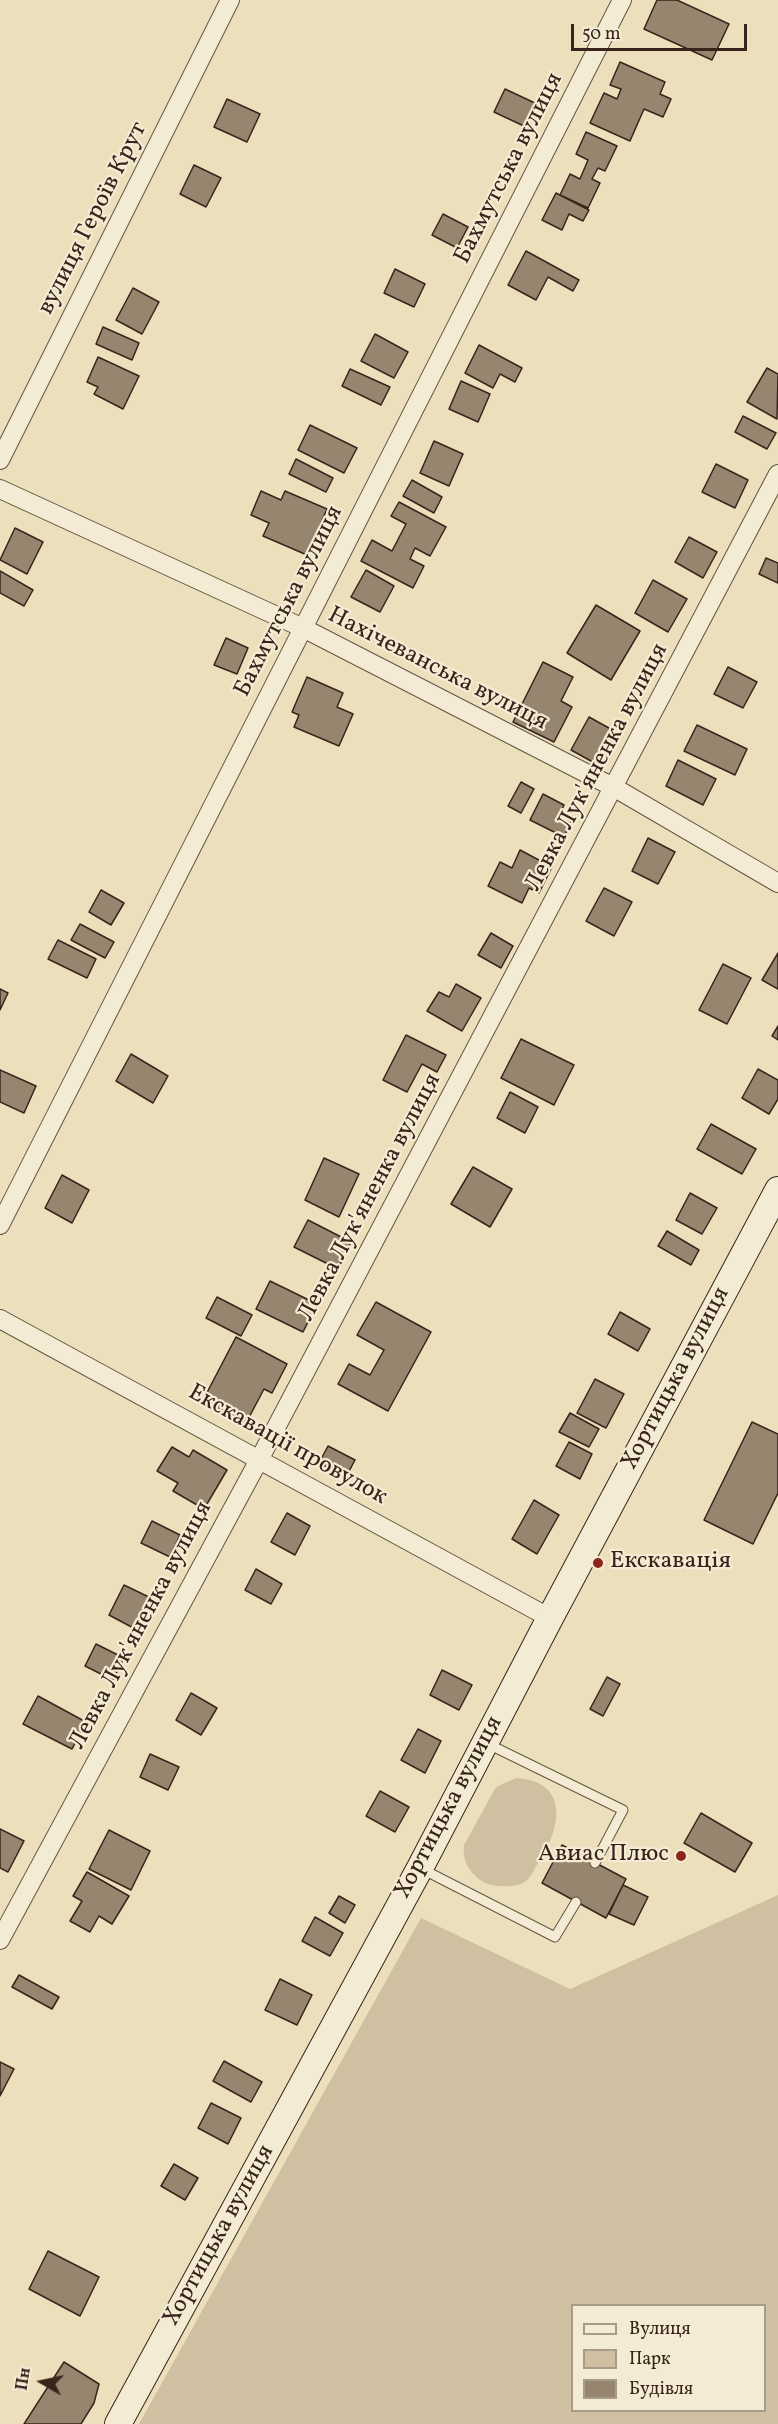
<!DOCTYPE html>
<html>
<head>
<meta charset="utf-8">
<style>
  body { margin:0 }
  #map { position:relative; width:778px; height:2424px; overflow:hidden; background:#ece0bc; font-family:Vollkorn,serif }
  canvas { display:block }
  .legend { position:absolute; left:571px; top:2304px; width:195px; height:108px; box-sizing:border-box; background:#f3ebd3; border:2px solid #a99b89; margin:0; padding:8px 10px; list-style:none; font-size:18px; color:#39241b }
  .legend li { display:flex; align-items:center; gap:12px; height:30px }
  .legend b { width:30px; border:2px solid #a99b89 }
  .north { position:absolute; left:12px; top:2352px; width:60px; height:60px; -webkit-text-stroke:4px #f3ebd3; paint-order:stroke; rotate:279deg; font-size:16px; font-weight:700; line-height:24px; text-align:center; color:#39241b }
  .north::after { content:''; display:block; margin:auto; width:21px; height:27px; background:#39241b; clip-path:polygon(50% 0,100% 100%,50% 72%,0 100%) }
  .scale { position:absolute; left:571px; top:24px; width:176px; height:27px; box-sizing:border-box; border:3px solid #39241b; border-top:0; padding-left:8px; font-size:18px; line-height:21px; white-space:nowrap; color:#39241b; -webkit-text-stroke:4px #f3ebd3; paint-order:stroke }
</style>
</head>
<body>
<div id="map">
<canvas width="778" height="2424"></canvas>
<ul class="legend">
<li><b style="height:8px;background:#f3ebd3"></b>Вулиця</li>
<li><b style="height:16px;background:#cec0a1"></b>Парк</li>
<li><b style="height:16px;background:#96866f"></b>Будівля</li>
</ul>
<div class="north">Пн</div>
<div class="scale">50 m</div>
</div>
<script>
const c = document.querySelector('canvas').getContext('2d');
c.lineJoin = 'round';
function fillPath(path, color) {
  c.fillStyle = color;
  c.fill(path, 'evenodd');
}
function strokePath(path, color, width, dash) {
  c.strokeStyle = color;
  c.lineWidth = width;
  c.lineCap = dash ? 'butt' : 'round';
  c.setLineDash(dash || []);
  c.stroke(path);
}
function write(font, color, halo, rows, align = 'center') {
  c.font = font + ' Vollkorn,serif';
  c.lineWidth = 4.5;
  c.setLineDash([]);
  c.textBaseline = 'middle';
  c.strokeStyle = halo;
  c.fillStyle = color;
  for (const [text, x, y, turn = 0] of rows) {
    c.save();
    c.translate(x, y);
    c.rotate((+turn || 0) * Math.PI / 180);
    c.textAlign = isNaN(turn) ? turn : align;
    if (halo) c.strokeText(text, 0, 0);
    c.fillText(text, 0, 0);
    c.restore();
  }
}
fillPath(new Path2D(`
  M516 1778C571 1781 561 1830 538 1863 534 1870 529 1881 521 1884 509 1888 490 1887 480 1880 468 1871 462 1859 464 1845L496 1787Z
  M778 1895V2424H139L421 1918 570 1989ZM572 2306H764V2410H572Z`), '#cec0a1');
const building = new Path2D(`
  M657 0H677L729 24 712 60 644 29Z
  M620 62 665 82 660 94 671 99 663 117 644 109 630 141 590 123 604 93 617 99 621 89 610 85Z
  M505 89 537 104 526 127 494 112Z
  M227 99 260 114 247 142 214 127Z
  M586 132 617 146 605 171 598 168 592 179 600 183 588 208 560 195 570 174 580 179 588 160 576 154Z
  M194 165 221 178 206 207 180 194Z
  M556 193 589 210 583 221 569 214 562 230 542 220Z
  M443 214 468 227 457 248 432 235Z
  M526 251 579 280 573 291 548 277 536 300 508 285Z
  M395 269 425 284 414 307 384 293Z
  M133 288 159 302 142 334 116 320Z
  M103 327 139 343 132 360 96 344Z
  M375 334 408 352 394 378 361 361Z
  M479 345 522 368 515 382 500 374 493 388 465 373Z
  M98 357 139 376 123 409 94 394 98 387 87 382Z
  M767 368 778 374 777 419 747 402Z
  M350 369 390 387 381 405 342 386Z
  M461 381 490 394 478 422 449 409Z
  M743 416 776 433 767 449 735 432Z
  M310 425 357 448 344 473 298 450Z
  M434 441 463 454 449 486 420 473Z
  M296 459 333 478 326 492 289 474Z
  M716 464 748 480 735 508 702 492Z
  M412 480 442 497 434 513 403 496Z
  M261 491 281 500 285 491 327 509 307 555 263 536 269 523 251 515Z
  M399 502 446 527 430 556 415 548 410 559 424 566 413 588 361 561 372 540 392 551 406 524 391 516Z
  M15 528 43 542 27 574 0 560Z
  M689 537 717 552 703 578 675 562Z
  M766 558 778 563V583L759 574Z
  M366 570 394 586 380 612 351 597Z
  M0 571 33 590 24 606 0 593Z
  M653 580 687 599 668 632 635 613Z
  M596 605 640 631 611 680 567 653Z
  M226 638 248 648 237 674 214 665Z
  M543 662 573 677 561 701 572 707 554 742 513 722Z
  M728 667 757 682 743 708 714 694Z
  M307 677 343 693 337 707 353 714 339 746 294 727 299 715 292 712Z
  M589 717 618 733 600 766 571 750Z
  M697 725 747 749 735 775 684 751Z
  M678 760 716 779 703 805 666 786Z
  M521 782 534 789 521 813 508 806Z
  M543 794 564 805 560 814 572 820 564 837 530 820Z
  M648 838 675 852 658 884 632 871Z
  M520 850 552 867 539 893 529 888 522 903 488 886 500 862 512 868Z
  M604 888 632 902 614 936 586 921Z
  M101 890 124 903 111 925 89 912Z
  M80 924 114 942 105 958 71 940Z
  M491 933 513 946 501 968 478 955Z
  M58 940 96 959 87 978 48 959Z
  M778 953V989L762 980Z
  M723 964 751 978 727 1024 699 1010Z
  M456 984 481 998 462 1031 427 1011 439 992 449 997Z
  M0 989 8 993 0 1010Z
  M778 1026V1040L772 1036Z
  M406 1035 446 1055 437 1072 422 1064 407 1092 383 1080Z
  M521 1039 574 1065 554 1105 501 1078Z
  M131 1054 168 1076 153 1103 116 1081Z
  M758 1069 778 1080V1099L769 1114 742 1098Z
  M0 1070 36 1086 24 1113 0 1102Z
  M510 1092 538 1107 525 1133 497 1118Z
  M711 1124 756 1149 742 1174 697 1149Z
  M324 1158 359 1174 339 1217 305 1200Z
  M473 1167 512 1189 490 1227 451 1204Z
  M62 1175 89 1190 72 1223 45 1208Z
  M690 1193 717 1208 702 1234 676 1220Z
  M308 1220 351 1242 338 1269 294 1247Z
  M667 1231 699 1250 691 1265 658 1246Z
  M270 1281 317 1304 303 1332 256 1309Z
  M217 1297 252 1315 241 1336 206 1318Z
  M376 1302 431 1332 388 1411 338 1384 349 1364 370 1375 384 1350 357 1335Z
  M620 1312 650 1329 638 1351 608 1334Z
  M236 1337 287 1364 272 1393 264 1389 244 1427 201 1404Z
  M595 1379 624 1394 606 1428 577 1413Z
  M570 1413 599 1429 589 1447 559 1432Z
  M752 1422 778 1434V1493L753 1544 704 1520Z
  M569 1442 592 1454 580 1479 556 1466Z
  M328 1446 355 1460 346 1477 319 1463Z
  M172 1447 189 1457 193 1450 227 1470 204 1509 173 1491 178 1483 157 1471Z
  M534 1500 559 1515 537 1554 512 1539Z
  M287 1513 310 1526 295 1555 271 1542Z
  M152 1521 180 1535 170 1557 141 1543Z
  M256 1569 282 1584 271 1604 245 1590Z
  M124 1585 155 1600 139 1631 109 1615Z
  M96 1644 124 1658 113 1680 85 1666Z
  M442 1670 472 1685 459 1710 430 1695Z
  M607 1677 620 1684 603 1716 590 1709Z
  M191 1693 217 1708 201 1735 176 1720Z
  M38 1696 86 1722 72 1749 23 1724Z
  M418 1729 441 1741 425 1773 401 1760Z
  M150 1754 179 1767 168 1790 140 1777Z
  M380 1791 409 1807 395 1832 366 1816Z
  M701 1813 752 1843 735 1872 684 1843Z
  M0 1829 24 1841 8 1872 0 1868Z
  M109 1830 150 1851 131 1890 89 1869Z
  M562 1845 626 1879 606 1918 542 1883Z
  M87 1872 129 1896 112 1924 99 1916 90 1932 70 1921 82 1901 73 1896Z
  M623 1885 648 1897 634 1925 609 1914Z
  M339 1896 355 1905 345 1923 329 1913Z
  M315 1917 343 1933 330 1956 302 1941Z
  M19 1975 59 1997 52 2009 12 1987Z
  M280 1979 312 1995 297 2025 265 2010Z
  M224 2061 262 2082 251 2102 213 2081Z
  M0 2062 14 2069 0 2096Z
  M211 2103 241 2118 228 2144 198 2128Z
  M174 2164 198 2178 185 2200 161 2186Z
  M48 2251 99 2277 80 2316 29 2289Z
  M64 2362 99 2384 94 2403 81 2424H24Z`);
fillPath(building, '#96866f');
strokePath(building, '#39241b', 1.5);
const lane = new Path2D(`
  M488 1744 623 1810 595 1863
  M422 1869 555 1937 576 1902`);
const street = new Path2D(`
  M0 460 230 0
  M0 489 303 628 615 788 778 883
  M0 1225 622 0
  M0 1319 550 1618
  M0 1940 260 1458 778 474`);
const secondary = new Path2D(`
  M118 2424 420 1868 550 1618 778 1190`);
strokePath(lane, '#665343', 11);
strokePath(street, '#665343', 20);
strokePath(secondary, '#39241b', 28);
strokePath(lane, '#f3ebd3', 9);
strokePath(street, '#f3ebd3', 18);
strokePath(secondary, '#f3ebd3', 26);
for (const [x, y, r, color] of [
  [598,1563,6,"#8f2418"],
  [681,1856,6,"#8f2418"]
]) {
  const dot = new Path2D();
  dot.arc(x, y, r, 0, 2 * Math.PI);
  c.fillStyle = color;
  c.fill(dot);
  strokePath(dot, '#f3ebd3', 2);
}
write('24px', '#39241b', '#f3ebd3', [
  ["Бахмутська вулиця",510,169,-63],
  ["вулиця Героїв Крут",94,219,-63],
  ["Бахмутська вулиця",290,602,-63],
  ["Нахічеванська вулиця",437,670,27],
  ["Левка Лук'яненка вулиця",598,768,-62],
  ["Левка Лук'яненка вулиця",371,1198,-62],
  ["Хортицька вулиця",677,1379,-62],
  ["Екскавації провулок",287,1446,29],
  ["Левка Лук'яненка вулиця",142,1626,-62],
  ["Хортицька вулиця",450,1808,-62],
  ["Хортицька вулиця",220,2236,-61]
]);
write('24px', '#39241b', '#f3ebd3', [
  ["Екскавація",610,1563],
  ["Авиас Плюс",669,1856,"right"]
], 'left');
</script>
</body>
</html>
